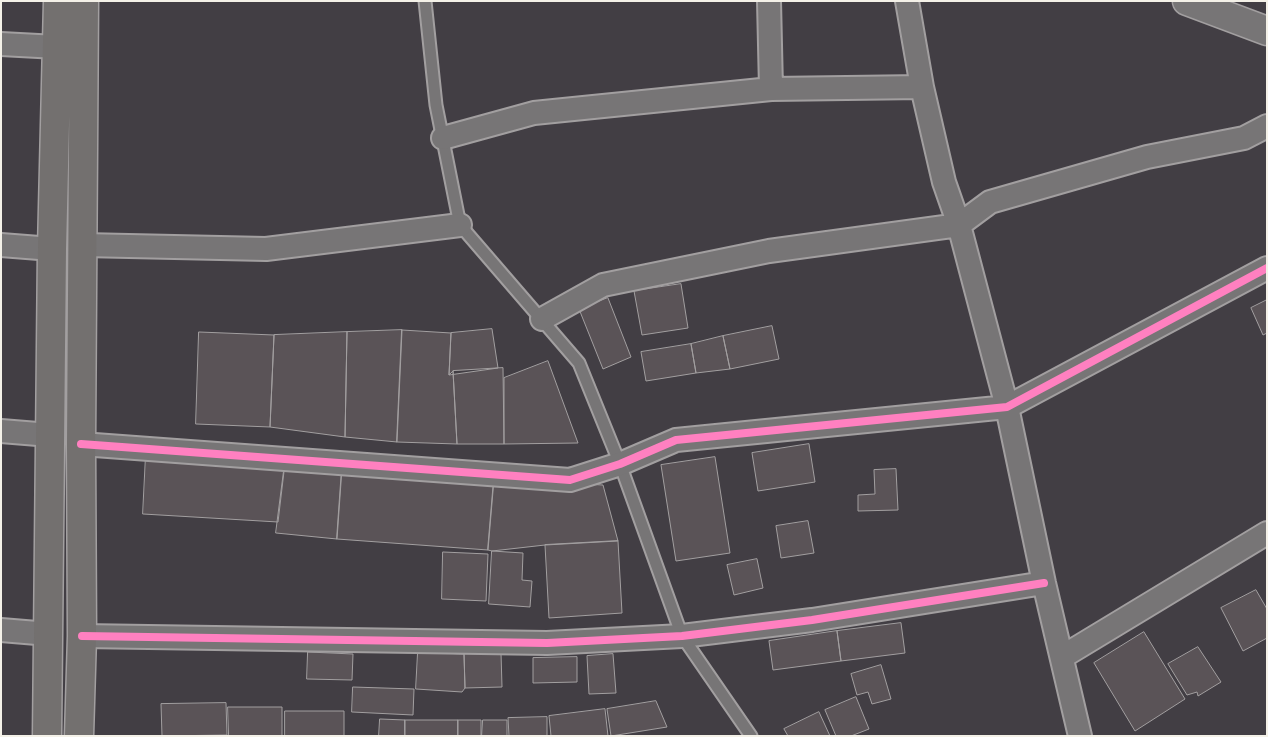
<!DOCTYPE html>
<html>
<head>
<meta charset="utf-8">
<style>
  body { margin:0 }
  #map { position:relative; width:1268px; height:737px; overflow:hidden; background:#423e44; font-family:Caveat,sans-serif }
  canvas { display:block }
  .frame { position:absolute; inset:0; border:2px solid #f4f1e8; pointer-events:none }
</style>
</head>
<body>
<div id="map">
<canvas width="1268" height="737"></canvas>
<div class="frame"></div>
</div>
<script>
const c = document.querySelector('canvas').getContext('2d');
c.lineJoin = 'round';
function fillPath(path, color) {
  c.fillStyle = color;
  c.fill(path, 'evenodd');
}
function strokePath(path, color, width, dash) {
  c.strokeStyle = color;
  c.lineWidth = width;
  c.lineCap = dash ? 'butt' : 'round';
  c.setLineDash(dash || []);
  c.stroke(path);
}
const building = new Path2D(`
  M681 284 688 328 642 335 634 291Z
  M608 298 631 357 603 369 579 309Z
  M1267 300V333L1263 335 1251 308Z
  M772 326 779 359 730 369 723 336Z
  M492 329 498 368 449 375 451 333Z
  M402 330 397 442 345 437 347 332Z
  M402 330 451 333 449 375 453 371 457 444 397 442Z
  M199 332 274 335 270 427 196 424Z
  M347 332 345 437 270 427 274 335Z
  M723 336 730 369 696 373 691 344Z
  M691 344 696 373 646 381 641 352Z
  M548 361 578 443 504 444V378Z
  M503 368 504 444H457L453 371Z
  M809 444 815 482 758 491 752 453Z
  M146 454 285 463 278 522 143 514Z
  M715 457 730 553 676 561 661 465Z
  M285 463 342 468 337 539 276 533Z
  M342 468 494 479 488 550 337 539Z
  M896 469 898 510 858 511V495L875 494 874 470Z
  M494 479 603 485 618 541 545 545 492 551 488 550Z
  M808 521 814 553 781 558 776 526Z
  M618 541 622 613 549 618 545 545Z
  M492 551 523 553 522 580 532 581 530 607 489 604Z
  M443 552 488 554 486 601 442 599Z
  M757 559 763 588 734 595 727 565Z
  M1256 590 1267 609V638L1243 651 1221 608Z
  M901 623 905 653 841 661 837 631Z
  M837 631 841 661 773 670 769 641Z
  M1144 632 1185 699 1135 731 1094 663Z
  M1198 647 1221 682 1198 696 1197 692 1187 695 1168 664Z
  M308 652 353 654 352 680 307 679Z
  M418 652 464 654 465 688 462 692 416 689Z
  M501 653 502 687 465 688 464 654Z
  M613 654 616 693 589 694 587 656Z
  M577 657V682L533 683V658Z
  M881 665 891 699 872 704 868 692 857 695 851 674Z
  M353 687 414 689 413 715 352 712Z
  M856 697 869 729 851 736H836L825 710Z
  M656 701 667 727 611 736 607 709Z
  M226 703 227 735 162 736 161 704Z
  M228 707H282V736H229Z
  M605 709 608 736H551L549 716Z
  M285 711H344V736H285Z
  M819 712 830 736H788L784 729Z
  M547 717V736H509L508 718Z
  M380 719 405 720V736H379Z
  M405 720H458V736H405Z
  M458 720H481V736H458Z
  M483 720H507V736H482Z`);
fillPath(building, '#5a5357');
strokePath(building, '#a29fa0', 1);
const service = new Path2D(`
  M425 1 436 105 460 225 579 363 620 464 682 636 751 736`);
const minor = new Path2D(`
  M769 1 771 89
  M907 1 922 87 944 182 959 225 1007 407 1044 583 1080 736
  M1 44 57 47
  M443 138 534 113 771 89 922 87
  M1 245 52 249
  M83 245 266 249 460 225
  M542 319 603 285 769 251 959 225 990 202 1147 157 1244 138 1267 126
  M1 431 50 435
  M81 444 570 480 620 464 676 440 1007 407 1267 268
  M1 630 49 634
  M82 636 547 643 682 636 812 620 1044 583
  M1062 657 1267 533`);
const secondary = new Path2D(`
  M1187 1 1267 31`);
const primary = new Path2D(`
  M47 736 52 249 58 1
  M79 736 82 636 81 444 84 1`);
strokePath(service, '#a29fa0', 15);
strokePath(minor, '#a29fa0', 26);
strokePath(secondary, '#a29fa0', 31);
strokePath(primary, '#a29fa0', 31);
strokePath(service, '#777576', 11);
strokePath(minor, '#777576', 22);
strokePath(secondary, '#777576', 28);
strokePath(primary, '#73706f', 28);
strokePath(new Path2D(`
  M81 444 570 480 620 464 676 440 1007 407 1267 268
  M82 636 547 643 682 636 812 620 1044 583`), '#ff80c0', 8);
</script>
</body>
</html>
